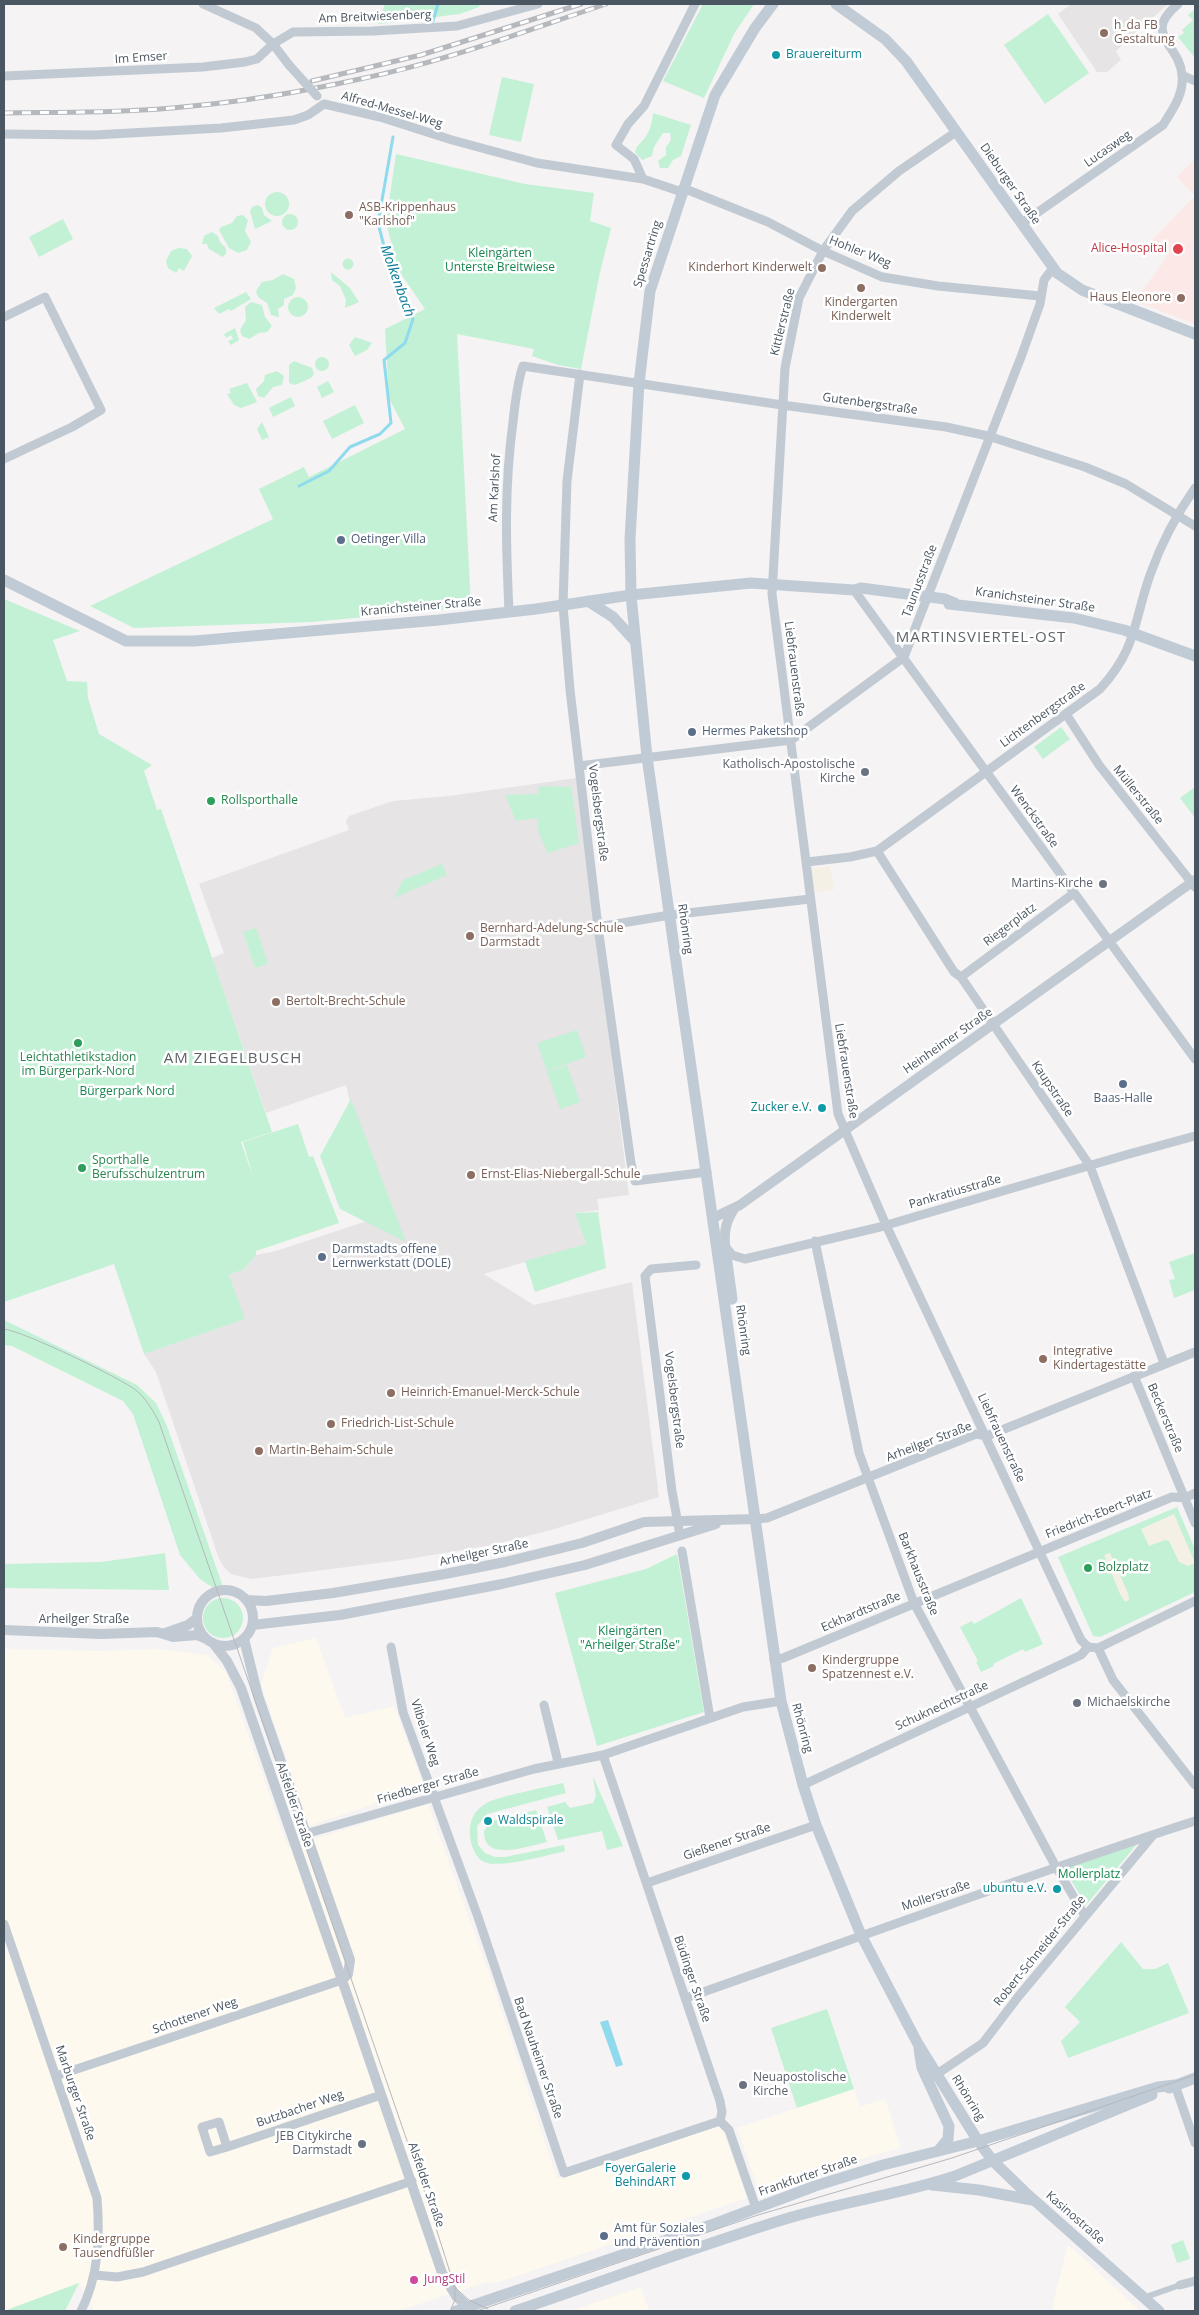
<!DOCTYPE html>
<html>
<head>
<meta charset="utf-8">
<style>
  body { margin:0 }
  #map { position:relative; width:1199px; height:2315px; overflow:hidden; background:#f5f3f3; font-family:"Open Sans",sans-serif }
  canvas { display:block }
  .frame { position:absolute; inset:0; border:5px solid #4a5661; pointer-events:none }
</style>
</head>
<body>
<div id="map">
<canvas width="1199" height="2315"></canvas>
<div class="frame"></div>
</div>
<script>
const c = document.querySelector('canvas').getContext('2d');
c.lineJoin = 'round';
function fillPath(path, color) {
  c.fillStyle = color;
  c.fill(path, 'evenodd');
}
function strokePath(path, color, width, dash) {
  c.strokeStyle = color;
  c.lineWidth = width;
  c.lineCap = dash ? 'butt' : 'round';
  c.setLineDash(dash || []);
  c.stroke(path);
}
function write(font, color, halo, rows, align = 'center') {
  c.font = font + ' "Open Sans",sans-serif';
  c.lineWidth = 5;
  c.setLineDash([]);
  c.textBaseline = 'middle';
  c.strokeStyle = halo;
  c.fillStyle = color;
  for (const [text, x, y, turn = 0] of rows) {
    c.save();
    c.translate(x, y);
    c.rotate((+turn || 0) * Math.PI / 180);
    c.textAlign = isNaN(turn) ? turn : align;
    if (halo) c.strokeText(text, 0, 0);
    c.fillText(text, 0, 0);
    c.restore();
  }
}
fillPath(new Path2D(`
  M316 1638 345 1718 394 1706 424 1787 309 1826 261 1684 273 1648Z
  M4 1649 101 1651 159 1649 207 1655 226 1672 288 1847 428 1804 492 1982 557 2179 721 2125 747 2198 496 2283 487 2282 398 2311H94L79 2283 4 2311Z
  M854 2089 860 2107 885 2098 901 2148 871 2156 760 2194 737 2128Z
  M1068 2245 1082 2257 1140 2311H1055L1052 2307Z
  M641 2287 649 2311H571Z`), '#fdf9ef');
fillPath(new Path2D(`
  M1071 4H1168L1116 51 1121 60 1107 72H1097L1058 14Z
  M576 778 629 1195 597 1199 599 1210 575 1213 586 1244 484 1274 534 1305 632 1282 659 1497 551 1530 492 1545 402 1560 276 1576 251 1579 231 1574 224 1567 219 1559 156 1372 144 1354 244 1319 229 1275 244 1269 256 1255 276 1251 376 1218 346 1085 266 1113 212 958 224 953 199 884 349 830 346 821 349 816 393 801 449 796Z`), '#e6e4e5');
fillPath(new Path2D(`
  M1195 159V324L1135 301 1167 257 1152 240 1195 196 1177 177Z`), '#fce8e6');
fillPath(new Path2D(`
  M385 4H480L479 7 460 14 378 24Z
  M703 4H754L734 34 704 98 663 81Z
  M1195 9V58L1178 37 1184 33 1182 30 1193 20 1188 15Z
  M1048 14 1089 73 1045 104 1004 45Z
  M502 77 534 84 521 142 489 135Z
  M653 113 691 125 681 156 673 160 668 168H660L658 161 666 155V147L671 140 670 133H663L654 147 652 156 642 160 635 152C637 145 639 145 644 139 650 132 652 122 653 113Z
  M396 154 525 184 594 193 590 221 611 228 600 272 581 369 558 365 532 356 534 349 457 334 471 607 311 622 134 628 90 606 273 519 259 489 304 467 309 477 405 429 389 398 385 329 425 309 399 271 386 223Z
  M265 204a12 12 0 1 1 24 0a12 12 0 1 1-24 0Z
  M258 205 262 208 264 215 272 221 255 229 250 211 252 207Z
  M282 222a8 8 0 1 1 16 0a8 8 0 1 1-16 0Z
  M243 215 248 220 245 231 251 242 247 250 238 253 229 248 219 230 221 227 232 223 237 216Z
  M63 219 73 239 39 257 29 237Z
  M212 232 218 236 220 242 226 248V253L223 257 209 249 207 244H202L204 236Z
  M178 248 187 249 192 256 184 271 179 268 176 273 168 268 166 261 171 251Z
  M342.5 264a5.5 5.5 0 1 1 11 0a5.5 5.5 0 1 1-11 0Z
  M331 272 350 288 359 302 345 308 346 300 340 286 332 280Z
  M283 274 294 279 296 288 293 295 284 299V305L278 309 279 317 271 315 267 303 258 297 256 291 262 282 273 280Z
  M246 292 251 299 231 311 229 309 219 314 214 308Z
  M288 307a10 10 0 1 1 20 0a10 10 0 1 1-20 0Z
  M251 302 262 305 265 317 272 326 267 332 259 333 249 339 242 336 240 330 246 320 245 307Z
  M235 328 239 340 231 345 228 341 233 339 231 335 226 338 224 334Z
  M355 337 372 343 367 350 355 356 349 345Z
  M315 364a7 7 0 1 1 14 0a7 7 0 1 1-14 0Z
  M294 361 312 368 314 374 311 378 295 385 289 383V365Z
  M277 371 284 376 282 385 273 387 264 398 258 396 256 389 264 381 265 375Z
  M328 381 334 392 322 398 317 387Z
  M247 383 257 402 241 408 234 405 227 394 231 393 229 389Z
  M291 397 295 406 273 417 269 408Z
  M355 405 364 423 332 439 323 421Z
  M262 422 269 437 262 440 257 429Z
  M4 599 80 631 53 640 67 681 87 682 88 698 99 734 152 765 144 771 157 810 161 809 272 1132 241 1142 253 1177 243 1142 298 1124 309 1157 313 1156 339 1223 256 1251V1255L244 1269 229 1275 245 1319 144 1354 114 1264 4 1302Z
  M1061 727 1070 739 1043 759 1034 747Z
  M539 786 571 787 579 843 548 853 539 834 537 818 516 821 505 795 538 794Z
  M1195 787V818L1180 798Z
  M442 864 447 875 394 898 403 880Z
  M256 928 268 964 255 968 243 932Z
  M577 1030 586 1057 547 1071 537 1043Z
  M567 1065 580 1102 560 1109 547 1072Z
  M351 1099 406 1242 340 1209 320 1156Z
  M598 1212 606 1268 535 1292 525 1261 586 1244 575 1213Z
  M1195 1253V1290L1174 1298 1169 1280 1175 1279 1169 1262Z
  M4 1320 137 1385 156 1403 167 1426 223 1587H212L200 1579 180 1555 133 1414 123 1401 12 1346 4 1345Z
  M1177 1507 1195 1549V1592L1100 1637 1093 1636 1058 1557Z
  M165 1553 169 1590 4 1588V1564L101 1562Z
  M677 1554 704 1712 597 1746 555 1593 646 1569Z
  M203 1618a20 20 0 1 1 40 0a20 20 0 1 1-40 0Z
  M1021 1598 1043 1644 1025 1652 1023 1649 993 1664 994 1666 981 1672 976 1662 978 1661 960 1627 972 1621 974 1624Z
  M593 1776 623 1846 607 1850 602 1831 558 1840 547 1807 565 1802 570 1808 593 1803 596 1796Z
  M563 1783 566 1793 487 1814 477 1826 478 1845 485 1853 495 1857H505L564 1845 565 1851C548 1855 497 1870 482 1861 474 1855 470 1843 470 1833 469 1821 474 1811 485 1804 495 1797 547 1787 563 1783Z
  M536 1810 547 1842C528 1846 483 1863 484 1831L491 1821Z
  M1142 1838 1086 1905 1062 1865Z
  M1121 1942 1143 1969H1155L1168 1963 1189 2013 1068 2058 1061 2041 1080 2022 1065 2007Z
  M827 2009 854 2089 797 2108 771 2028Z
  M1183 2240 1190 2259 1177 2263 1171 2245Z
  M79 2283 65 2311H4Z`), '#c3f1d5');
fillPath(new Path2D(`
  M830 866 834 890 814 893 811 869Z
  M1174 1514 1195 1563 1188 1566 1179 1562 1169 1541 1165 1540 1149 1546 1141 1529Z
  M1110 1553 1128 1593 1129 1600 1125 1602 1120 1594 1104 1555Z`), '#f5f0e5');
fillPath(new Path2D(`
  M608 2020 623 2065 616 2067 600 2022Z`), '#90daee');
strokePath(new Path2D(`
  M433 21 438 4
  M299 486 329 471 350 447 380 434 391 423 384 360 405 343 413 319 399 294 397 273 385 250 378 223 393 137`), '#90daee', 3);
strokePath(new Path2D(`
  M1143 2298 1180 2285`), '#c1cad2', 6);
strokePath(new Path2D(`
  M203 4 256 28 273 44 289 65
  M1182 75 1195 81
  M4 76 203 67 245 62 257 59 273 44 293 32 373 31 457 26 538 4
  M324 104 380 117 452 140 537 163 643 179 682 192
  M956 132 899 171 852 211 823 251 799 298 785 368 772 594 838 1114 886 1225 1081 1640 1088 1647 1098 1648 1195 1601
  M4 134 94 135 221 128 294 120 308 115 324 104
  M643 179 634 159 616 145 628 124 644 106 695 4
  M683 188 768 222 823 251 882 277 938 286 1040 296
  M1021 224 1163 125C1173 109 1184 94 1182 75 1180 44 1141 35 1178 4
  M4 317 45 297 101 410 72 427 4 459
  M580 374 567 481 563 605 570 690 598 927 631 1163 635 1181 707 1172
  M854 590 1195 1059
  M509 612C506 546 504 488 513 422 515 404 517 383 523 366L782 405 946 427 988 436 1085 467 1126 484 1195 526
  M1066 714 1099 765 1195 887
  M579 766 791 740 904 657 1021 357 1040 304 1044 280 1053 268
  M877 851 954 972 961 977 1090 1166 1164 1363
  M807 862 850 857 877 851 1100 689C1137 648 1133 624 1150 575 1161 544 1176 515 1195 488
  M598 927 670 915 810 899
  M961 977 1074 893
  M815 1241 859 1453 914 1603 1056 1867 1085 1916
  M725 1246 732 1255 745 1259 880 1227 1129 1154 1195 1136
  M1134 1376 1195 1523
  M755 1519 767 1518 976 1434 987 1436 1195 1352
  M680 1535 672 1491 645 1276 651 1269 696 1265
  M682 1551 710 1718
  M391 1647 403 1712 478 1917 564 2173 720 2121
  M1098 1648 1113 1680 1195 1785
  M774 1660 783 1658 1172 1497 1185 1498 1195 1493
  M544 1705 558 1762
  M603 1755 720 2101 722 2112 720 2121 729 2130 756 2208
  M803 1785 1081 1655 1088 1647
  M305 1834 534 1769 603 1755 743 1707 781 1701
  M647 1883 816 1825
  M4 1924 97 2198C100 2236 99 2276 81 2311
  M686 1998C855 1939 1024 1876 1195 1821
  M937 2074 983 2043 1018 1997 1153 1835
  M56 2076 342 1980
  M1175 2085 1195 2143
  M219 2122 227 2147 210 2152 202 2127Z
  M227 2147 381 2095
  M95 2275 117 2277 143 2272 412 2181
  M1180 2285 1195 2281`), '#c1cad2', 9);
strokePath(new Path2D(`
  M713 1218 740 1205 1195 880
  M725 1245C724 1230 726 1222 734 1209
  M197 1618a28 28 0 1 1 56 0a28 28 0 1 1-56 0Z
  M246 1600 266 1601 333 1593 445 1574 505 1562 582 1543 644 1522 755 1519
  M252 1625 340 1615 502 1584 585 1565 716 1524
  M4 1630 101 1634 157 1632 173 1637 197 1635 206 1639
  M165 1633 188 1625 197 1618
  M244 1639 258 1696 350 1960 348 1974 342 1980 442 2273 456 2296 468 2307
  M213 1643 227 1661 241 1688 342 1980`), '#c1cad2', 10);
strokePath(new Path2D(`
  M773 4 755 28 715 95 650 291 639 383 630 539 631 595 647 757 781 1701 803 1785 816 1825 861 1935 918 2044 978 2141 993 2161 1025 2192 1159 2311
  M836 4 885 39 906 61 1057 273 1082 290 1195 334
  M4 580 126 641H194L439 620 536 609 631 595 751 583 854 590 861 588 945 599 955 603
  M588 601 613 617 635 641
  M949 604 1074 618 1124 630 1195 656
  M725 1248 732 1299
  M919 2049 922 2068 949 2126 948 2139 939 2150
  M1169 2088 1195 2078
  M932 2185 979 2190 1032 2200
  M456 2311 714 2224 815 2186 883 2165 978 2141 1158 2087 1175 2085
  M515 2311C604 2281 692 2248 782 2220 839 2202 899 2195 955 2176L1152 2095`), '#c1cbd6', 11);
strokePath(new Path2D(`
  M4 1329C23 1331 121 1378 137 1391 147 1400 153 1411 159 1422L423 2187 455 2288V2300L450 2311
  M453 2286 469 2300 488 2309
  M477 2311 758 2215 952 2158 1195 2075`), '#b5b8bd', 1);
const rail = new Path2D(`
  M312 81 421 55 581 4
  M4 113C67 112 130 113 192 106 248 101 305 91 360 79 444 62 525 31 606 4`);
strokePath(rail, '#b5b8bd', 5);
strokePath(rail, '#fff', 3, [9]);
strokePath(new Path2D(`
  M289 65 317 96`), '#c1cad2', 9);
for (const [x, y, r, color] of [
  [1104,33,5,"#8d6e63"],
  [776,55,5,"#0f9aa8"],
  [349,215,5,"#8d6e63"],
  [1178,249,6,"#e0444e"],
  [822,268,5,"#8d6e63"],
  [861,288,5,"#8d6e63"],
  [1181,298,5,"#8d6e63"],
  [341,540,5,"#5c6f8a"],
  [692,732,5,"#5c6f8a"],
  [865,772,5,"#6b7280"],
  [211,801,5,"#2e9e5b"],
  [1103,884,5,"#6b7280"],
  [470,936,5,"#8d6e63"],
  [276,1002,5,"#8d6e63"],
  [78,1043,5,"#2e9e5b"],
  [1123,1084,5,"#5c6f8a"],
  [822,1108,5,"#0f9aa8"],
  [82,1168,5,"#2e9e5b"],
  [471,1175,5,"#8d6e63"],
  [322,1257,5,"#5c6f8a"],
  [1043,1359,5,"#8d6e63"],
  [391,1393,5,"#8d6e63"],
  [331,1424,5,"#8d6e63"],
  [259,1451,5,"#8d6e63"],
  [1088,1568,5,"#2e9e5b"],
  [812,1668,5,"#8d6e63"],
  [1077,1703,5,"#6b7280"],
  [488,1821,5,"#0f9aa8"],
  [1057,1889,5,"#0f9aa8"],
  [743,2085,5,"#6b7280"],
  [362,2144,5,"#6b7280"],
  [686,2176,5,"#0f9aa8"],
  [604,2236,5,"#5c6f8a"],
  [63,2247,5,"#8d6e63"],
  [414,2280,5,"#d1479c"]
]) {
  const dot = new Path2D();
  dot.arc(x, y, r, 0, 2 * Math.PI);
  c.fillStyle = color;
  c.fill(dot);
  strokePath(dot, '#fff', 2);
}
write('12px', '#4a5661', '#fff', [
  ["Am Breitwiesenberg",375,17,-2],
  ["Im Emser",141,58,-4],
  ["Alfred-Messel-Weg",392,110,16],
  ["Lucasweg",1108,149,-35],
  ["Dieburger Straße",1010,184,55],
  ["Hohler Weg",860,252,22],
  ["Spessartring",648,254,-73],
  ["Kittlerstraße",783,322,-76],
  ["Gutenbergstraße",870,404,8],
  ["Am Karlshof",495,488,-87],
  ["Taunusstraße",920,581,-69],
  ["Kranichsteiner Straße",1035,600,8],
  ["Kranichsteiner Straße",421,607,-5],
  ["Liebfrauenstraße",794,669,83],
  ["Lichtenbergstraße",1043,715,-36],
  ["Müllerstraße",1138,795,51],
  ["Vogelsbergstraße",598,813,83],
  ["Wenckstraße",1034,817,54],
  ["Riegerplatz",1010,925,-37],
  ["Rhönring",685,929,82],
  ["Heinheimer Straße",948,1041,-35],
  ["Liebfrauenstraße",846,1071,81],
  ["Kaupstraße",1052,1089,56],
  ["Pankratiusstraße",955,1192,-16],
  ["Rhönring",743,1330,82],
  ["Vogelsbergstraße",674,1400,83],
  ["Beckerstraße",1165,1418,67],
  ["Liebfrauenstraße",1001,1438,65],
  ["Arheilger Straße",929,1442,-21],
  ["Friedrich-Ebert-Platz",1099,1514,-22],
  ["Arheilger Straße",484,1553,-12],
  ["Barkhausstraße",918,1574,68],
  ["Eckhardtstraße",861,1612,-23],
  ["Arheilger Straße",84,1620],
  ["Schuknechtstraße",942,1706,-25],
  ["Rhönring",802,1728,75],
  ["Vilbeler Weg",425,1733,72],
  ["Friedberger Straße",428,1786,-16],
  ["Alsfelder Straße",294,1805,71],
  ["Gießener Straße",727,1842,-19],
  ["Mollerstraße",936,1896,-19],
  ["Robert-Schneider-Straße",1040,1951,-51],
  ["Büdinger Straße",692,1979,71],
  ["Schottener Weg",195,2016,-19],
  ["Bad Nauheimer Straße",538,2058,71],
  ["Marburger Straße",75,2093,71],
  ["Rhönring",968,2098,58],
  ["Butzbacher Weg",300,2109,-19],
  ["Frankfurter Straße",808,2176,-19],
  ["Alsfelder Straße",426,2185,71],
  ["Kasinostraße",1075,2218,41]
]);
write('12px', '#785e54', '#fff', [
  ["h_da FB",1114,26],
  ["Gestaltung",1114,40],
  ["ASB-Krippenhaus",359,208],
  ["\"Karlshof\"",359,222],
  ["Kinderhort Kinderwelt",812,268,"right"],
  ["Haus Eleonore",1171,298,"right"],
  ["Kindergarten",861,303,"center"],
  ["Kinderwelt",861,317,"center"],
  ["Bernhard-Adelung-Schule",480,929],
  ["Darmstadt",480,943],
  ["Bertolt-Brecht-Schule",286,1002],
  ["Ernst-Elias-Niebergall-Schule",481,1175],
  ["Integrative",1053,1352],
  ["Kindertagestätte",1053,1366],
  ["Heinrich-Emanuel-Merck-Schule",401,1393],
  ["Friedrich-List-Schule",341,1424],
  ["Martin-Behaim-Schule",269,1451],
  ["Kindergruppe",822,1661],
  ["Spatzennest e.V.",822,1675],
  ["Kindergruppe",73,2240],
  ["Tausendfüßler",73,2254]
], 'left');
write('12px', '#0d838f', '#fff', [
  ["Brauereiturm",786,55,"left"],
  ["Zucker e.V.",812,1108],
  ["Waldspirale",498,1821,"left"],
  ["ubuntu e.V.",1047,1889],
  ["FoyerGalerie",676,2169],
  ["BehindART",676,2183]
], 'right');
write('12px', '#be3a42', '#fff', [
  ["Alice-Hospital",1167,249]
], 'right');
write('12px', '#17864f', '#fff', [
  ["Kleingärten",500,254],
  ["Unterste Breitwiese",500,268],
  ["Bürgerpark Nord",127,1092],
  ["Kleingärten",630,1632],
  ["\"Arheilger Straße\"",630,1646],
  ["Mollerplatz",1089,1875]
]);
write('12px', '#4e5e75', '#fff', [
  ["Oetinger Villa",351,540],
  ["Hermes Paketshop",702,732],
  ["Baas-Halle",1123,1099,"center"],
  ["Darmstadts offene",332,1250],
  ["Lernwerkstatt (DOLE)",332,1264],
  ["Amt für Soziales",614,2229],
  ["und Prävention",614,2243]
], 'left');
write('12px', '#5b616d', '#fff', [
  ["Katholisch-Apostolische",855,765],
  ["Kirche",855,779],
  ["Martins-Kirche",1093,884],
  ["Michaelskirche",1087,1703,"left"],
  ["Neuapostolische",753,2078,"left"],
  ["Kirche",753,2092,"left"],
  ["JEB Citykirche",352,2137],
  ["Darmstadt",352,2151]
], 'right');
write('12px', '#27864d', '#fff', [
  ["Rollsporthalle",221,801],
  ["Leichtathletikstadion",78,1058,"center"],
  ["im Bürgerpark-Nord",78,1072,"center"],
  ["Sporthalle",92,1161],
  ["Berufsschulzentrum",92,1175],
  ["Bolzplatz",1098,1568]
], 'left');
write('12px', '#b23c85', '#fff', [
  ["JungStil",424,2280]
], 'left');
write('italic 14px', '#0c7c9b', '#fff', [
  ["Molkenbach",397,281,70]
]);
c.letterSpacing = '1px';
write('15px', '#5f6368', '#fff', [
  ["MARTINSVIERTEL-OST",981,638],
  ["AM ZIEGELBUSCH",233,1059]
]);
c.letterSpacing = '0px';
</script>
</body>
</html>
